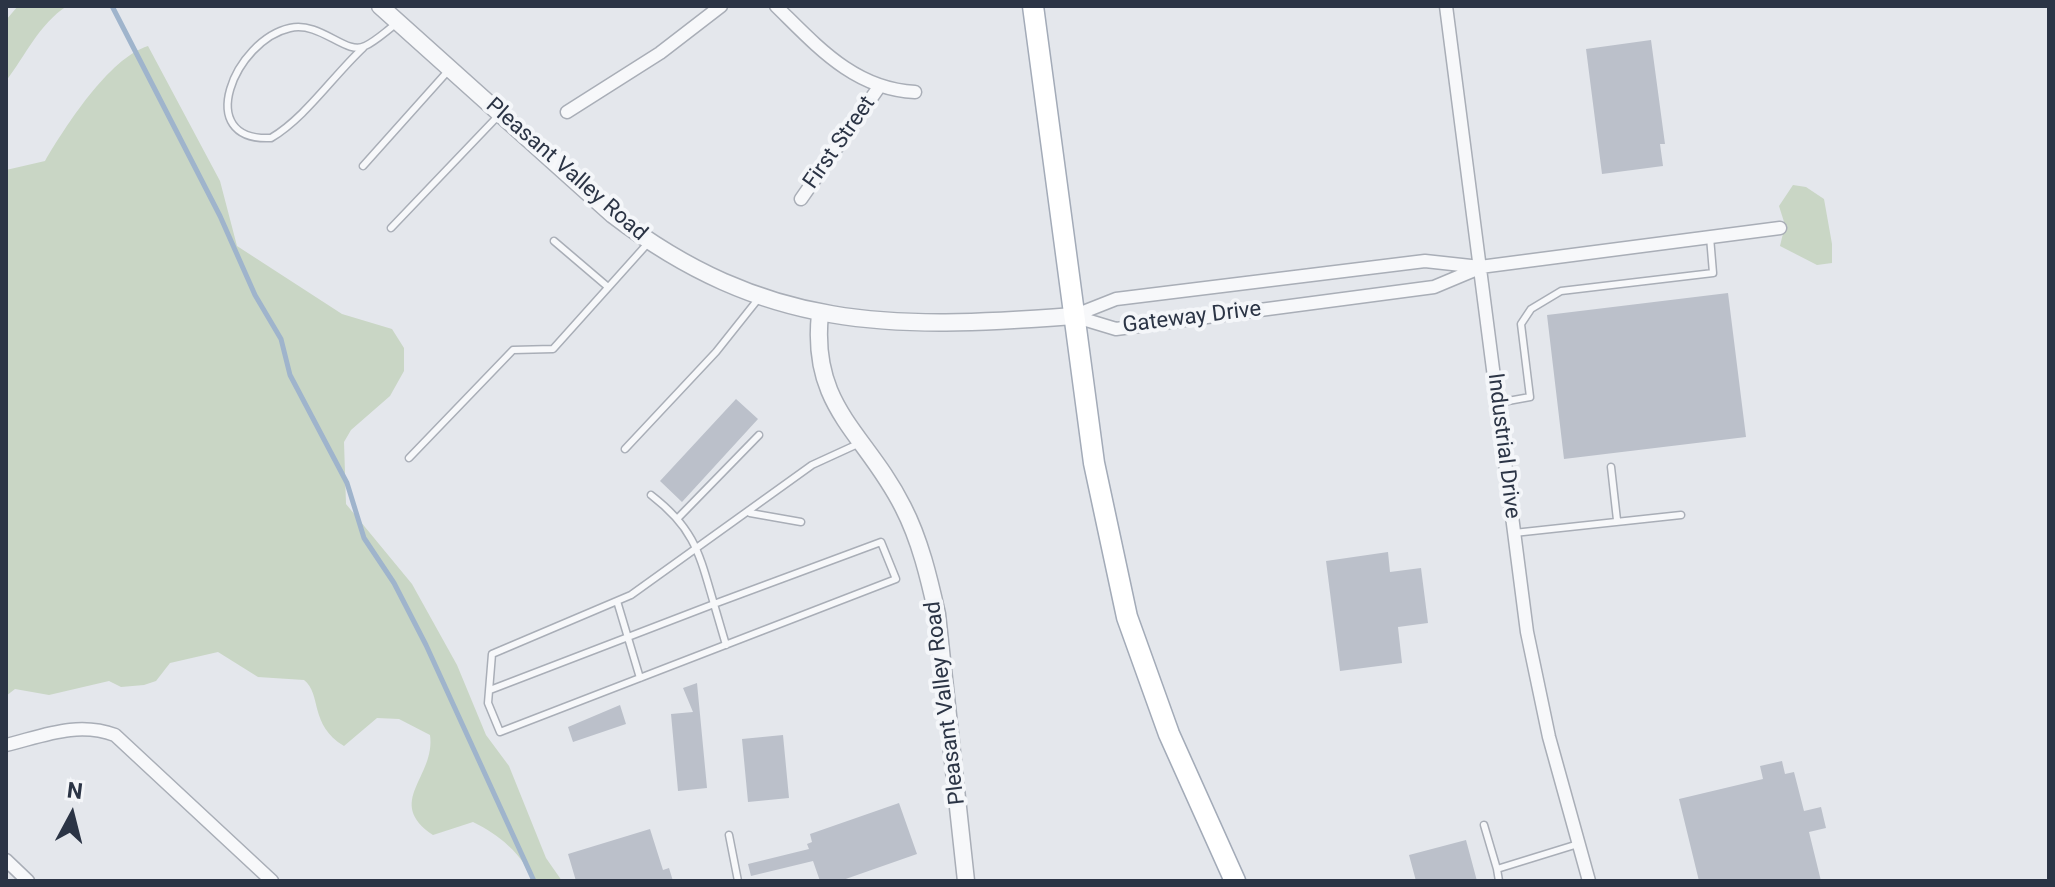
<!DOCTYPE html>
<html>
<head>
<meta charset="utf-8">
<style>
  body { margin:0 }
  #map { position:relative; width:2055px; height:887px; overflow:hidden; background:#e4e7ec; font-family:Roboto,sans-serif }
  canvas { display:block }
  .frame { position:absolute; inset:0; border:8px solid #2b3445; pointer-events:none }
  .north { position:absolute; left:32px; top:775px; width:80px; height:80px; -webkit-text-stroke:6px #f4f6f9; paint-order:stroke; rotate:7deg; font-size:22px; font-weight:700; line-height:32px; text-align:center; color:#2b3445 }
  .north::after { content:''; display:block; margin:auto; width:28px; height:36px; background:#2b3445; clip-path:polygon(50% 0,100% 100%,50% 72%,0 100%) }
</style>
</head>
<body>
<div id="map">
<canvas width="2055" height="887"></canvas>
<div class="frame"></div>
<div class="north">N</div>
</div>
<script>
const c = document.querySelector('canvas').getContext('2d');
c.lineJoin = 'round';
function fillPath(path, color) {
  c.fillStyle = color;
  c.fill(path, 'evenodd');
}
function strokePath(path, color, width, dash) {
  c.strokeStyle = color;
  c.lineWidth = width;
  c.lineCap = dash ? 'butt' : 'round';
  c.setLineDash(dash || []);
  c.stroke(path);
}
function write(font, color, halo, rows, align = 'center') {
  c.font = font + ' Roboto,sans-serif';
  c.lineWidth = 8;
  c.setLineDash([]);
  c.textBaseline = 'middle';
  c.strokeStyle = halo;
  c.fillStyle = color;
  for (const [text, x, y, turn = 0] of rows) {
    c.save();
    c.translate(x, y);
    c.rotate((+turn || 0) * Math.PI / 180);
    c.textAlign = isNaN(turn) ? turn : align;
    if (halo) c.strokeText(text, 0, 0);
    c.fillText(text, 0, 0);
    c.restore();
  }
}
fillPath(new Path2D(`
  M18 6H67C39 24 26 55 6 81V20Z
  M148 46 220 181 237 246 342 314 392 329 404 348V371L390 396 351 430 344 442 346 504 412 584 457 665 486 735 509 766 546 858 562 881H533C522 853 499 835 473 822L433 835C384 802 436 777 430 735L399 719 377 718 344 746C309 725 322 694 304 680L258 677 218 652 170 663 156 681 144 685 121 687 109 681 49 695 15 689 6 696V170L45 161C65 127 109 58 148 46Z
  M1793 185 1806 187 1824 199 1832 244V263L1817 265 1780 246 1785 225 1779 206Z`), '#c9d6c5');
strokePath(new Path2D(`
  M112 6 220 216 255 295 281 339 290 375 347 483 364 538 394 583 426 645 534 881`), '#9fb4cc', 5);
fillPath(new Path2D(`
  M1651 40 1665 144H1660L1663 166 1602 174 1586 49Z
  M1728 293 1746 437 1564 459 1547 315Z
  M736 399 758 419 682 502 660 481Z
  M1388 552 1390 572 1421 568 1428 623 1398 627 1402 663 1340 671 1326 561Z
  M697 683 707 788 678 791 671 714 693 712 683 688Z
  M620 705 626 724 573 742 568 727Z
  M783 735 789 798 748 802 742 739Z
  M1782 761 1785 774 1794 772 1804 811 1821 807 1826 828 1809 832 1821 881H1699L1679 799 1763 779 1760 766Z
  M899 803 917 854 840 881H820L813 861 751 876 748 864 809 849 807 844 812 842 810 834Z
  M650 829 663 870 669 868 673 881H576L568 854Z
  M1466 840 1477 881H1416L1409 855Z`), '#bbc0ca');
const service = new Path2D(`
  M363 48C333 76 305 118 271 138 192 142 235 40 290 28 321 21 346 56 365 46 376 41 386 31 396 24
  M363 166 448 71
  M391 228 499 115
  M554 241 608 287
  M1497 403 1530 397 1521 324 1531 309 1561 291 1713 273 1710 237
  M625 449 716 352 759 298
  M409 458 513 350 553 349 649 242
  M1611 467 1617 520
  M651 495C695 529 699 553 714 604L881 542 896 579 500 732 488 703 492 654 631 595 812 465 860 443
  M750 513 801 522
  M679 517 759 435
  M1514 533 1681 515
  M617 601 640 678
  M490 690 714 604 726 645
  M1484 825 1497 869 1578 844
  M729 835 738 881
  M1497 869 1499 881`);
const minor = new Path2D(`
  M776 6C817 46 854 89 915 92
  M1446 6 1527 632 1549 737 1589 881
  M567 112 660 53 721 6
  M801 199 879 87
  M1073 316 1116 299 1425 261 1480 267 1780 228
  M1073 316 1116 329 1434 287 1477 269
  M6 745C43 736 77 721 115 735L272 881
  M6 860 28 881`);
const tertiary = new Path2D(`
  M380 6 613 215C765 331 891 330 1073 316
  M820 314C810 408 866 433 903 507 920 540 929 578 937 614L966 881`);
const primary = new Path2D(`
  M1033 6 1094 463 1127 617 1169 734 1235 881`);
strokePath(service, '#a9aeb7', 9);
strokePath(minor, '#a9aeb7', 15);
strokePath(tertiary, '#a9aeb7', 19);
strokePath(primary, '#a3abb8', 23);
strokePath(service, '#f7f8fa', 6);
strokePath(minor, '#f7f8fa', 12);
strokePath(tertiary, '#f7f8fa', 16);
strokePath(primary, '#fff', 20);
write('22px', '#2b3445', '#f4f6f9', [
  ["First Street",840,143,-55],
  ["Pleasant Valley Road",566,170,41],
  ["Gateway Drive",1192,318,-7],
  ["Industrial Drive",1503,446,83],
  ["Pleasant Valley Road",946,703,-97]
]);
</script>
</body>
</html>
